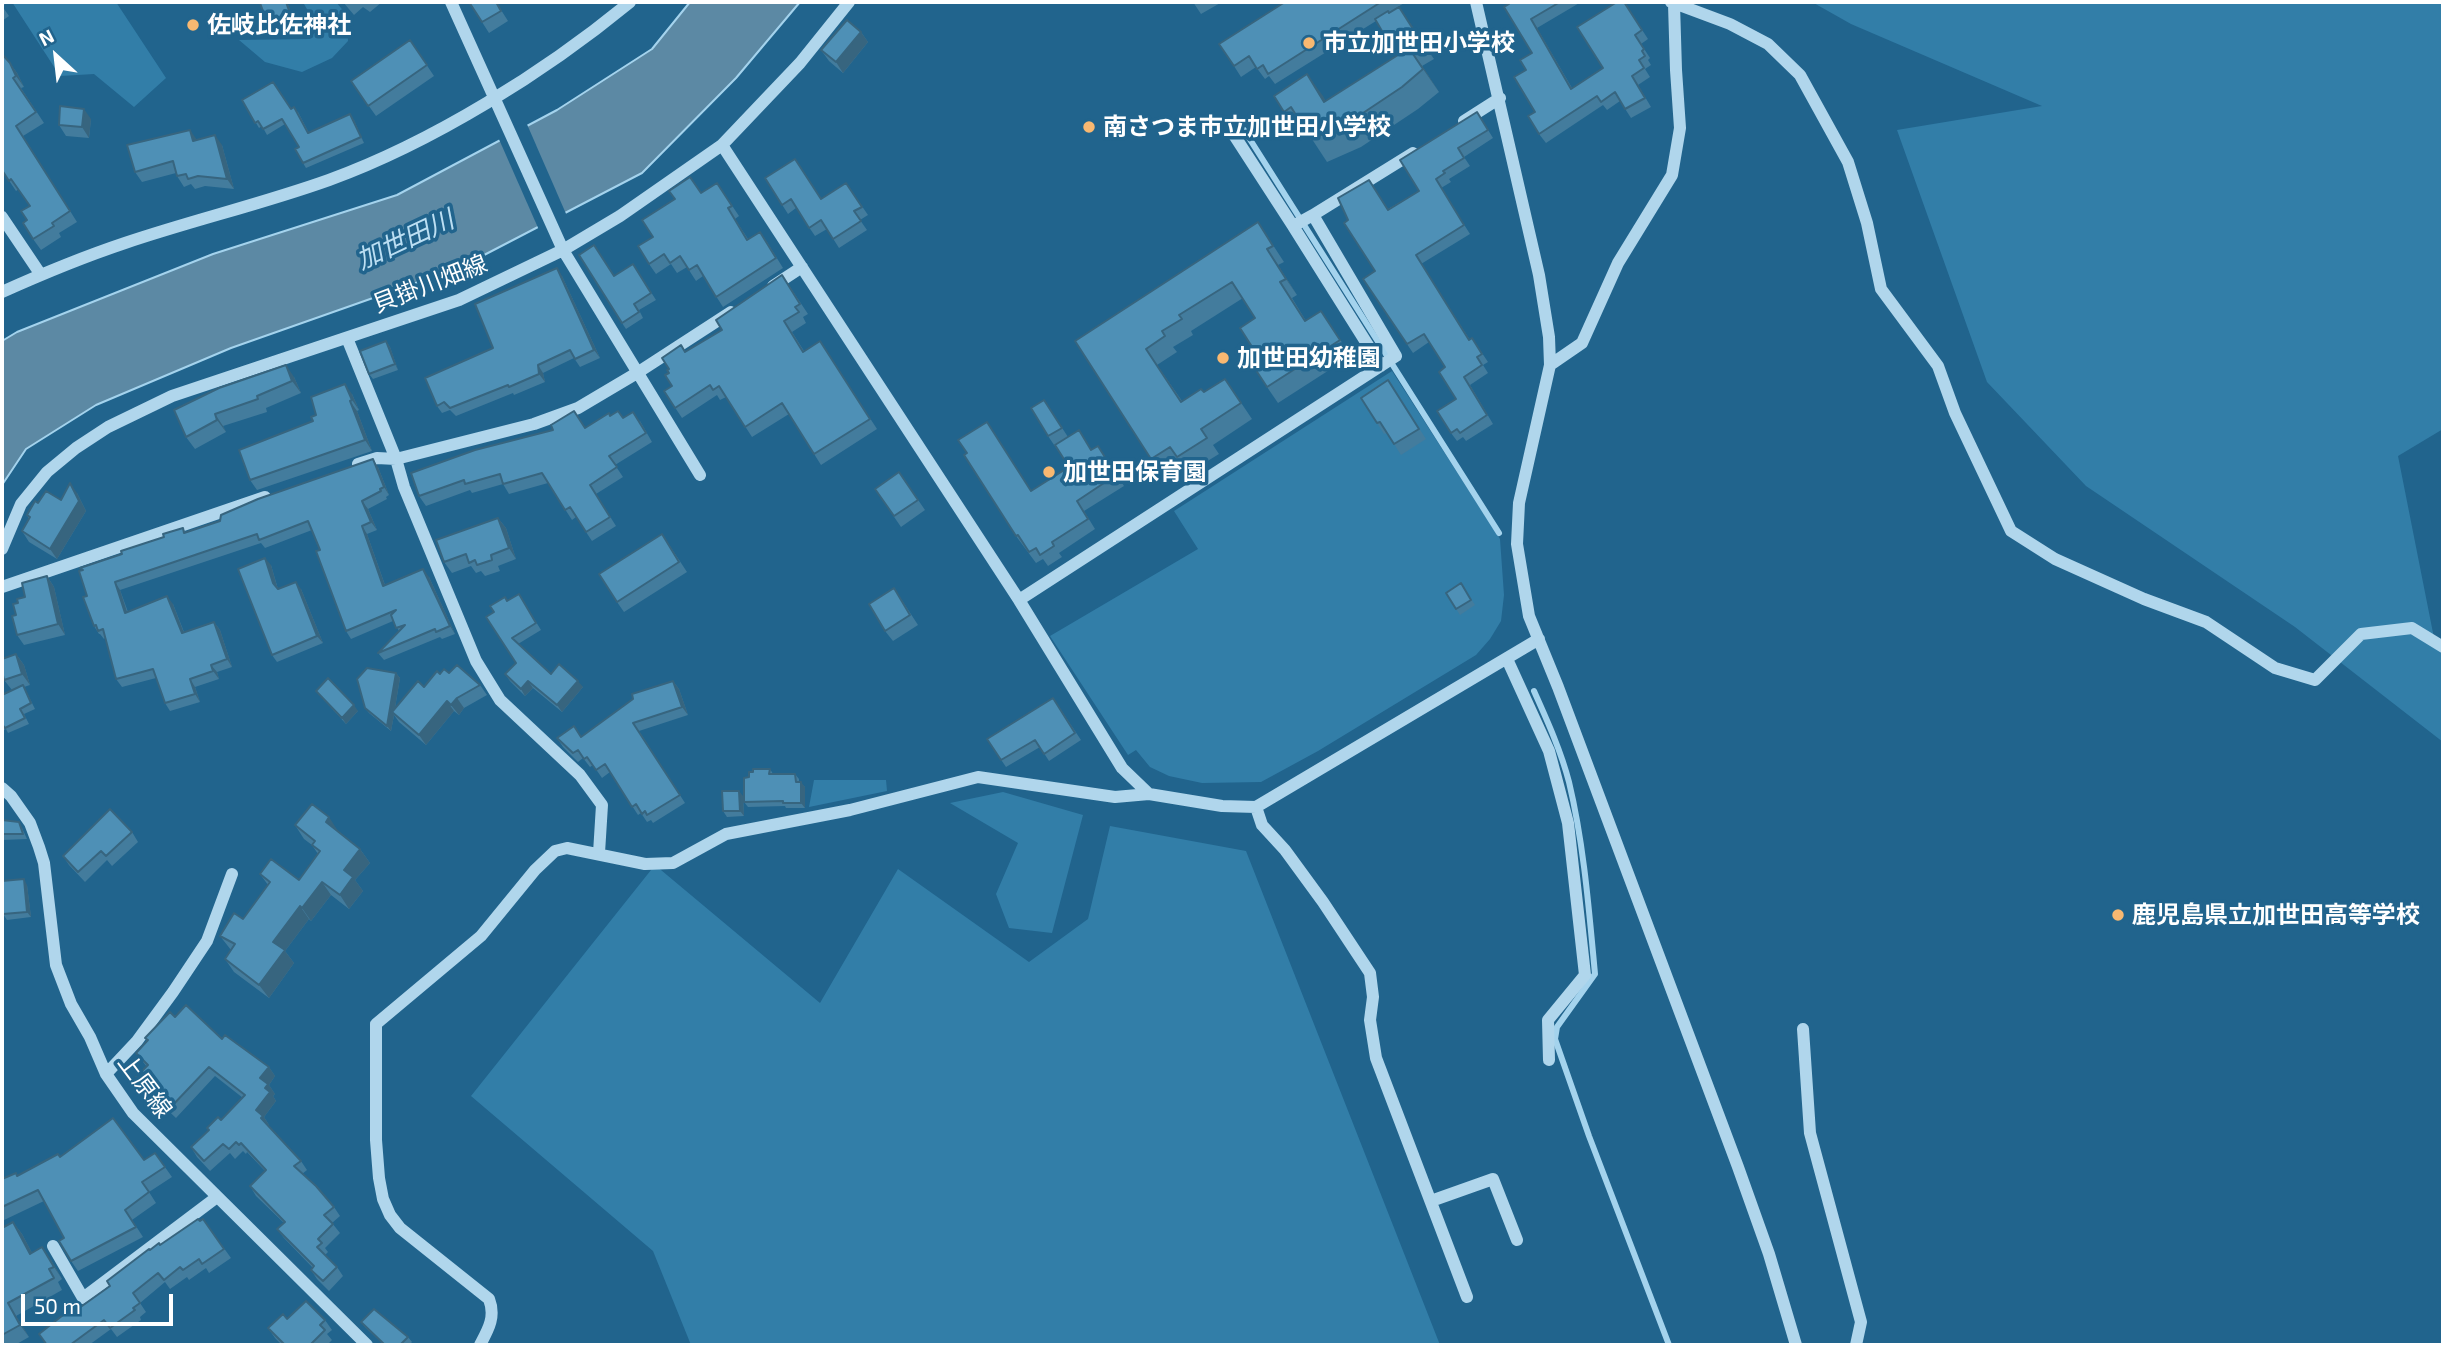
<!DOCTYPE html>
<html>
<head>
<meta charset="utf-8">
<style>
  body { margin:0 }
  #map { position:relative; width:2445px; height:1347px; overflow:hidden; background:#21648d; font-family:"Exo 2",sans-serif }
  canvas { display:block }
  .frame { position:absolute; inset:0; border:4px solid #fff; pointer-events:none }
  .north { position:absolute; left:21px; top:21px; width:70px; height:70px; -webkit-text-stroke:5px #21648d; paint-order:stroke; rotate:333deg; font-size:19px; font-weight:700; line-height:28px; text-align:center; color:#fff }
  .north::after { content:''; display:block; margin:auto; width:24px; height:32px; background:#fff; clip-path:polygon(50% 0,100% 100%,50% 72%,0 100%) }
  .scale { position:absolute; left:21px; top:1294px; width:152px; height:32px; box-sizing:border-box; border:4px solid #fff; border-top:0; padding-left:9px; font-size:21px; line-height:24px; white-space:nowrap; color:#fff; -webkit-text-stroke:5px #21648d; paint-order:stroke }
</style>
</head>
<body>
<div id="map">
<canvas width="2445" height="1347"></canvas>
<div class="frame"></div>
<div class="north">N</div>
<div class="scale">50 m</div>
</div>
<script>
const c = document.querySelector('canvas').getContext('2d');
c.lineJoin = 'round';
function fillPath(path, color) {
  c.fillStyle = color;
  c.fill(path, 'evenodd');
}
function strokePath(path, color, width, dash) {
  c.strokeStyle = color;
  c.lineWidth = width;
  c.lineCap = dash ? 'butt' : 'round';
  c.setLineDash(dash || []);
  c.stroke(path);
}
function write(font, color, halo, rows, align = 'center') {
  c.font = font + ' "Exo 2","Noto Sans JP",sans-serif';
  c.lineWidth = 7;
  c.setLineDash([]);
  c.textBaseline = 'middle';
  c.strokeStyle = halo;
  c.fillStyle = color;
  for (const [text, x, y, turn = 0] of rows) {
    c.save();
    c.translate(x, y);
    c.rotate((+turn || 0) * Math.PI / 180);
    c.textAlign = isNaN(turn) ? turn : align;
    if (halo) c.strokeText(text, 0, 0);
    c.fillText(text, 0, 0);
    c.restore();
  }
}
fillPath(new Path2D(`
  M12 2H116L166 78 134 107 94 74 60 76Z
  M295 2H336L346 14 348 41 332 58 302 72 265 62 239 40 310 39 318 28 304 4Z
  M1812 2H2443V429L2398 456 2435 643 2443 652V742L2295 627 2086 486 1987 382 1897 130 2042 106 1851 24Z
  M1392 371 1500 539 1504 595 1501 621 1490 639 1476 655 1318 751 1261 782 1202 783 1169 776 1150 767 1136 750 1128 755 1050 636 1198 549 1174 511Z
  M814 780H886L887 791 809 807Z
  M1003 792 1083 815 1052 933 1009 928 996 894 1018 843 950 803Z
  M1110 826 1246 851 1440 1345H691L653 1251 471 1096 655 865 820 1003 898 869 1029 962 1088 919Z`), '#327ea8');
const water = new Path2D(`
  M690 2H800L736 78 642 173 461 267 231 348 96 405 26 449 2 485V341L17 332 213 254 397 195 557 110 652 49Z`);
fillPath(water, '#5c89a4');
strokePath(water, '#a4d3ed', 2);
fillPath(new Path2D(`
  M526 122 567 216 539 230 498 137Z`), '#21648d');
strokePath(new Path2D(`
  M1244 130 1499 533
  M1534 691C1547 720 1561 751 1569 782 1584 845 1589 910 1595 974L1557 1027 1555 1039 1589 1136 1669 1345`), '#a4d3ed', 6);
strokePath(new Path2D(`
  M451 2 563 250 700 475
  M1476 2 1539 275 1549 337 1550 365 1519 503 1517 544 1529 616 1558 687 1738 1167 1769 1254 1796 1345
  M1671 2 1730 24 1768 44 1800 75 1848 162 1867 223 1881 289 1938 366 1955 413 2011 531 2055 559 2144 599 2206 622 2275 668 2315 680 2361 634 2412 628 2443 647
  M1464 121 1500 98
  M1234 135 1293 226 1313 215
  M722 145 1019 600 1122 768 1149 794
  M2 217 41 275
  M1293 226 1381 366
  M773 286 802 267
  M2 292C42 274 83 257 125 243 193 220 262 204 329 180 433 142 545 72 630 2
  M347 338 396 459 404 487 476 661 500 700 580 775 602 805 599 853
  M1550 365 1582 343 1618 263 1672 175 1680 128 1676 70 1674 4
  M358 464 377 458 396 459 534 424 578 408 637 373 731 312
  M2 549 21 504 47 472 76 448 108 427 172 396 459 300 563 250 620 216 722 145 800 63 849 2
  M2 587 265 497
  M1019 600 1396 356 1313 215 1413 153
  M1507 659 1549 751 1568 823 1585 975 1548 1020 1549 1060
  M2 788 11 796 30 823 39 847 44 863 56 965 71 1004 90 1037 106 1074 133 1113 367 1345
  M1256 807 1262 825 1285 850 1323 902 1370 973 1373 997 1370 1020 1376 1058 1467 1297
  M1803 1029 1810 1133 1861 1322 1856 1345
  M106 1074 137 1041 173 992 207 941 232 874
  M1431 1201 1493 1179 1517 1240
  M53 1246 83 1298 217 1197
  M480 1345C488 1330 496 1317 489 1299L400 1228 390 1215 383 1199 379 1178 376 1140V1024L481 936 535 870 555 851 567 848 645 864 673 863 726 834 850 810 978 777 1115 797 1149 794 1222 806 1256 807 1539 639`), '#b0d6ec', 12);
fillPath(new Path2D(`
  M2 2H9L2 6Z
  M264 2H287L298 30 283 36 279 31 275 22 270 24 266 19Z
  M343 2H382L370 12 363 7 354 15Z
  M496 2 508 21 489 33 482 22Z
  M1193 2H1222L1201 14Z
  M1285 2H1406L1389 12 1399 7 1434 59 1422 66 1439 92 1418 109 1361 147 1327 162 1306 130 1299 134 1274 96 1325 101 1398 55 1376 21 1275 84 1269 76 1265 79 1256 67 1241 77 1234 66Z
  M1508 2H1581L1537 28 1572 88 1603 68 1624 2 1648 39 1641 44 1650 58 1648 60 1651 65 1645 69 1650 77 1638 85 1651 107 1631 118 1620 101 1607 110 1603 105 1546 143 1539 134 1526 70 1532 53Z
  M2 6 9 16 2 21Z
  M861 32 868 42 843 73 829 61 821 50Z
  M410 40 434 76 376 116 351 81Z
  M10 63 17 73 24 87 21 88 44 123 23 136 77 222 59 233 61 237 41 250 33 239 27 220 30 206 19 189 16 191 2 170Z
  M242 100 291 109 298 112 309 133 354 120 364 143 306 168 303 163 299 147 285 124 267 135 262 126 259 128Z
  M1477 112 1493 138 1464 157 1470 166 1449 179 1451 182 1441 188 1470 234 1421 264 1470 340 1472 338 1488 362 1483 365 1488 373 1470 385 1493 424 1466 441 1463 437 1457 441 1451 433 1456 399 1445 367 1429 342 1413 353 1363 279 1375 271 1348 220 1369 180 1388 209 1419 191Z
  M91 119 89 138 66 136 59 125Z
  M197 140 222 145 234 189 205 186 195 189 191 184 184 187 177 176 176 173 142 182 135 172Z
  M765 178 821 199 846 183 868 215 860 220 867 230 839 248 827 229 815 236 796 208 788 214Z
  M717 183 739 216 735 219 748 239 767 242 783 268 723 307 703 276 696 281 687 267 677 273 671 264 656 274 649 264 653 237 675 199 701 193Z
  M1258 222 1284 262 1278 265 1297 295 1292 298 1306 321 1321 311 1351 356 1278 403 1267 387 1256 353 1255 318 1243 298 1191 331 1193 335 1173 347 1177 352 1157 365 1182 401 1204 392 1225 379 1252 419 1213 445 1219 454 1188 473 1181 463 1162 475 1075 341Z
  M633 264 656 300 639 310 643 318 626 329 622 323 614 276Z
  M782 275 808 314 803 317 806 323 792 332 804 351 820 341 877 429 821 465 789 414 752 437 726 397 720 400 717 395 682 418 664 391 672 386 669 373V369L685 352 722 330Z
  M562 276 600 358 580 367 574 358 543 373 545 382 514 395 513 393 456 416 450 410 442 413 437 406Z
  M386 341 390 347 398 370 373 379 369 374Z
  M294 377 301 393 266 408 267 412 223 426 226 432 195 449 186 437 174 410Z
  M1395 391 1426 439 1401 455 1387 433 1384 434 1377 423Z
  M352 394 359 410 357 411 372 451 257 490 250 480 313 421 316 415Z
  M1044 400 1068 437 1092 450 1098 446 1124 486 1084 511 1095 529 1059 553 1062 557 1048 566 1043 559 1036 563 1016 536 994 433 1031 491 1069 467 1048 436Z
  M610 416 640 421 652 442 615 465 623 477 596 494 616 526 592 541 576 517 572 520 548 483 509 494 503 484 472 493 470 490 426 506 419 496 585 428Z
  M378 467 389 495 386 497 387 499 368 509 377 530 367 534 385 585 429 577 455 634 442 639 440 637 384 660 378 653 399 631 393 621 351 639 346 631 320 550 312 530 265 548 261 543 120 590 128 612 173 604 184 632 214 622 220 630 232 667 217 672 219 679 195 687 200 702 170 711 165 703 156 678 122 687 116 679 105 638 104 639 100 634H99L94 626 82 570 80 568 122 554 183 528 186 533Z
  M899 472 925 510 901 527 875 489Z
  M77 493 86 511 57 559 29 542 22 531 29 519 27 515 38 503 61 500Z
  M498 518 506 528 516 559 498 566 500 571 485 576 481 571 476 573 471 566 452 573 444 562Z
  M662 534 687 572 624 612 617 602Z
  M271 565 278 589H301L323 643 277 662 272 655Z
  M47 576 54 587 65 635 24 645 17 635 16 615 18 603Z
  M1461 583 1475 605 1460 615 1446 593Z
  M894 588 918 625 893 641 885 631Z
  M519 594 541 630 518 644 551 674 583 687 562 712 533 688 525 696 510 681 505 674 516 663 494 612 508 601Z
  M16 654 24 665 30 685 24 687 35 709 24 714 29 724 8 733 6 729 2 731V695L12 690 4 680Z
  M396 673 400 678 395 708 440 674 449 673 480 685 487 695 464 708 459 715 454 711 426 745 399 722 394 715 391 731 369 713 365 708Z
  M673 681 679 689 688 715 639 731 685 803 653 823 651 820 647 822 641 813 638 815 610 772 602 778 593 765 590 767 583 758 578 762 563 747 557 738 581 737Z
  M316 691 358 711 346 724Z
  M1053 698 1081 740 1049 761 1040 747 1006 767 987 739Z
  M770 769 773 774H795L799 779V782L805 787V808H786L785 806 748 807 744 802 749 777Z
  M743 796 744 816 727 817 723 811Z
  M2 813 4 816V821L22 828 27 839 2 840Z
  M295 825 338 831 360 849 370 863 355 880 363 891 349 909 331 895 311 921 309 919 285 951 294 963 269 998 234 972 225 959 231 950 220 936 243 919 268 885 260 874 299 880 318 854 312 845 304 839Z
  M132 832 138 842 112 866 107 860 85 882 69 865 63 856Z
  M27 885 31 917 7 920 3 914Z
  M175 1017 222 1039 269 1067 275 1076 269 1085 275 1094 273 1096 276 1101 264 1117 269 1125 268 1126 301 1161 307 1170 302 1174 334 1207 340 1216 332 1223 340 1233 325 1248 328 1252 325 1255 337 1267 343 1276 329 1291 317 1279 311 1270 313 1268 284 1238 277 1229 284 1223 256 1196 250 1186 265 1171 247 1152 246 1154 243 1151 235 1159 230 1153 210 1171 197 1157 191 1147 221 1120 243 1098 215 1076 176 1118 143 1087 136 1077 147 1067 136 1053 147 1041 145 1038Z
  M155 1153 172 1177 149 1192 156 1203 132 1220 143 1237 78 1271 71 1261 64 1238 44 1201 2 1221V1179L17 1175 60 1157 144 1160Z
  M203 1219 231 1258 209 1273 206 1268 189 1280 187 1277 170 1289 165 1282 140 1303 146 1312 140 1317 141 1320 117 1337 111 1329 89 1345H47L39 1334 110 1286 150 1250 160 1245Z
  M13 1222 22 1234 32 1253 51 1260 62 1279 58 1282 62 1290 16 1316 29 1337 15 1345H2V1228Z
  M287 1319 325 1320 332 1330 327 1334 332 1340 327 1345H282L275 1338 268 1328Z
  M361 1322 408 1337 412 1342 409 1345H384L365 1327Z`), '#437c9d');
fillPath(new Path2D(`
  M286 2H287L298 30 294 25Z
  M1399 7 1420 37 1434 59 1413 29Z
  M1531 19 1537 28 1577 98 1571 89Z
  M861 32 868 42 843 73 836 62Z
  M1409 48 1425 70 1439 92 1423 69Z
  M10 63 17 73 24 87 16 76Z
  M1307 74 1323 96 1339 124 1324 102Z
  M84 109 91 119 89 138 82 127Z
  M350 114 354 120 364 143 361 137Z
  M190 130 197 140 193 141Z
  M215 135 222 145 234 189 227 179Z
  M1267 249 1278 265 1297 295 1286 279Z
  M557 268 562 276 600 358 594 350Z
  M386 341 390 347 398 370 395 364Z
  M286 365 294 377 301 393 292 381Z
  M538 365 543 373 545 382 539 374Z
  M345 384 352 394 359 410 352 400Z
  M350 401 357 411 372 451 365 440Z
  M215 414 223 426 226 432 217 420Z
  M373 459 378 467 389 495 384 487Z
  M70 483 77 493 86 511 57 559 50 549Z
  M362 501 368 509 377 530 371 522Z
  M498 518 506 528 516 559 509 548Z
  M362 526 367 534 388 594 383 586Z
  M265 558 271 565 278 590 273 583Z
  M423 569 429 577 455 634 450 626Z
  M47 576 54 587 65 635 58 624Z
  M115 582 120 590 130 621 125 613Z
  M296 582 301 589 323 643 317 636Z
  M167 596 173 604 187 641 182 633Z
  M214 622 220 630 232 667 227 659Z
  M16 654 24 665 30 685 22 674Z
  M211 665 217 672 219 679 213 671Z
  M396 673 400 678 394 714 392 712 394 715 391 731 387 726Z
  M190 679 195 687 200 702 195 694Z
  M528 681 533 688 525 696 521 689Z
  M578 681 583 687 562 712 557 705Z
  M673 681 679 689 688 715 682 707Z
  M457 698 464 708 459 715 451 705Z
  M447 701 454 711 426 745 419 735Z
  M354 705 358 711 346 724 342 718Z
  M801 782 805 787V808L801 803Z
  M739 791 743 796 744 816 740 811Z
  M329 817 338 831 335 835 326 822Z
  M360 849 370 863 355 880 363 891 349 909 340 895 344 870Z
  M24 879 27 885 31 917 27 912Z
  M322 882 331 895 311 921 302 908Z
  M300 906 309 919 285 951 294 963 269 998 259 985 273 942Z
  M269 1067 275 1076 269 1085 275 1094 273 1096 276 1101 264 1117 269 1125 267 1128 256 1110 265 1088 260 1078Z
  M13 1222 22 1234 39 1266 30 1254Z
  M42 1247 51 1260 62 1279 54 1267Z
  M8 1303 16 1316 29 1337 20 1325Z`), '#37657f');
const building = new Path2D(`
  M264 2H286L294 25 279 31 273 16 266 19 260 3Z
  M469 2H496L501 11 482 22Z
  M1285 2H1381L1268 74 1263 65 1257 69 1249 56 1234 66 1219 44Z
  M1508 2H1560L1531 19 1571 89 1603 68 1577 27 1617 2H1624L1642 30 1635 35 1644 49 1642 51 1645 56 1639 60 1644 68 1632 76 1645 98 1625 109 1615 92 1601 102 1597 96 1539 134 1528 116 1535 112 1514 77 1526 70 1520 60 1532 53 1504 7 1509 4Z
  M1399 7 1413 29 1389 43 1375 19 1388 11 1389 13Z
  M847 20 861 32 836 62 821 50Z
  M410 40 427 65 368 106 351 81Z
  M1409 48 1423 69 1402 87 1345 125 1311 139 1291 107 1284 112 1274 96 1307 74 1324 102Z
  M2 54 10 63 16 76 13 78 36 112 16 126 70 211 52 223 54 226 33 239 23 223 27 220 21 211 30 206 11 179 9 181 2 170Z
  M273 82 291 109 294 107 308 133 350 114 361 137 303 163 295 149 299 147 282 119 263 129 258 121 255 123 242 100Z
  M60 106 84 109 82 127 59 125Z
  M1477 112 1488 130 1458 148 1464 158 1443 171 1445 173 1436 179 1464 225 1416 255 1469 340 1472 338 1482 354 1477 357 1482 365 1464 377 1487 415 1460 433 1457 429 1451 433 1437 411 1456 399 1439 372 1445 367 1424 334 1407 344 1363 279 1375 271 1344 223 1348 220 1338 198 1369 180 1388 210 1419 191 1400 160Z
  M190 130 193 141 215 135 227 179 198 176 188 179 186 174 177 176 173 161 135 172 127 145Z
  M795 159 821 199 846 183 862 207 854 211 861 221 833 239 821 220 809 228 791 199 782 205 765 178Z
  M690 177 701 193 717 183 732 206 728 208 747 240 760 232 776 258 716 297 697 265 689 270 680 256 670 263 664 254 649 264 638 246 653 237 642 220 675 199 669 191Z
  M1258 222 1273 246 1267 249 1286 279 1280 282 1305 321 1321 311 1340 340 1267 387 1248 358 1256 353 1240 328 1255 318 1232 282 1179 315 1182 319 1162 331 1165 336 1146 349 1181 402 1201 389 1204 392 1225 379 1241 403 1201 429 1207 438 1177 457 1170 447 1151 459 1075 341Z
  M594 245 614 276 633 264 651 293 634 304 639 312 622 323 579 255Z
  M557 268 594 350 575 359 570 350 538 365 539 374 509 387 508 385 450 408 444 402 437 406 425 378 493 348 475 304Z
  M782 275 800 304 795 307 799 312 784 321 803 352 820 341 870 419 814 454 782 403 745 427 719 386 713 390 710 385 675 408 664 391 672 386 665 375 669 373 667 370 669 369 662 358 681 345 685 352 722 330 716 320Z
  M386 341 395 364 369 374 360 351Z
  M286 365 292 381 257 396 258 399 215 414 217 420 186 437 174 410 219 388Z
  M1388 380 1419 429 1394 444 1380 422 1377 423 1361 398Z
  M345 384 352 400 350 401 365 440 250 480 239 450 313 421 311 417 316 415 311 397Z
  M1044 400 1062 428 1048 436 1031 408Z
  M574 411 585 428 609 413 610 416 618 411 623 418 633 412 646 433 609 456 617 467 590 485 610 517 586 532 570 507 565 510 542 473 503 484 500 474 465 484 464 480 419 496 411 473 475 450 553 430 551 425Z
  M987 422 1031 491 1069 467 1055 445 1079 430 1091 450 1098 446 1116 475 1077 501 1088 519 1052 542 1054 546 1040 555 1036 548 1029 552 1018 535 1016 536 964 455 967 453 958 440Z
  M373 459 384 487 380 489 381 491 362 501 371 522 362 526 383 586 423 569 450 626 436 632 435 629 378 653 405 625 396 628 391 615 396 610 346 631 316 551 320 550 308 521 259 540 257 534 115 582 125 613 167 596 182 633 214 622 227 659 211 665 213 671 190 679 195 694 165 703 153 669 116 679 103 629 98 631 96 625 94 626 83 597 87 596 79 571 83 570 80 568 122 554 121 551 164 537 163 534 183 528 184 533 220 521 221 515 258 499Z
  M899 472 918 500 894 516 875 489Z
  M70 483 79 501 50 549 22 531 30 517 27 515 35 501 38 503 46 491 61 500Z
  M498 518 509 548 491 555 492 560 477 565 475 560 469 563 466 554 444 562 436 540Z
  M662 534 679 562 617 602 599 574Z
  M265 558 273 583 278 589 296 582 317 636 272 655 238 569Z
  M47 576 58 624 17 635 12 616 16 615 13 604 18 603 17 599 25 597 22 583Z
  M1461 583 1471 600 1456 609 1446 593Z
  M894 588 910 615 885 631 869 604Z
  M519 594 536 623 512 638 551 674 559 664 578 681 557 705 528 681 521 689 505 674 516 663 486 617 494 612 490 606 505 597 507 601Z
  M16 654 22 674 4 680 2 671V659Z
  M457 665 480 685 457 698 451 705 447 701 419 735 392 712 418 681 424 687 437 671 440 674 444 669 449 673Z
  M367 668 396 673 387 726 365 708 357 679Z
  M328 678 354 705 342 718 316 691Z
  M673 681 682 707 633 723 680 795 647 815 645 811 642 814 636 804 632 807 605 764 596 770 587 757 584 759 578 750 573 753 557 738 574 726 581 737 633 699 632 694Z
  M23 685 31 703 20 709 25 718 5 728 2 724V695Z
  M1053 698 1075 733 1044 754 1035 740 1001 760 987 739Z
  M753 769H770L769 774H795L796 782H801V803H783V801L744 802V778L749 777V772H753Z
  M722 791H739L740 811H723Z
  M312 804 329 817 326 822 360 849 344 870 353 877 340 895 322 882 302 908 300 906 273 942 285 950 259 985 225 959 235 944 220 936 234 913 243 919 270 882 260 874 271 859 299 880 320 851 312 845 315 841 295 825Z
  M110 809 132 832 106 856 101 851 78 872 63 856Z
  M2 820 19 822 23 834H2Z
  M24 879 27 912 3 914 2 881Z
  M186 1005 222 1039 225 1035 269 1067 260 1078 268 1084 265 1088 270 1092 256 1110 263 1116 261 1118 301 1161 294 1166 316 1186 334 1207 324 1215 333 1224 318 1239 322 1243 317 1247 337 1267 323 1281 311 1270 314 1266 277 1229 285 1222 250 1186 266 1170 241 1143 239 1145 236 1142 229 1149 223 1144 204 1161 191 1147 209 1130 207 1128 218 1117 221 1120 245 1095 209 1067 169 1109 136 1077 148 1065 136 1053 148 1040 145 1038 170 1012 175 1017Z
  M113 1118 144 1160 155 1153 165 1167 142 1182 149 1192 125 1210 136 1227 71 1261 59 1241 64 1238 38 1190 2 1207V1179L16 1173 17 1176 58 1154 60 1157Z
  M198 1219 200 1221 203 1219 224 1249 202 1264 199 1259 183 1270 180 1267 164 1280 158 1273 133 1293 140 1303 133 1308 135 1310 110 1328 104 1320 70 1345H47L39 1334 72 1308 75 1311 110 1286 107 1281 149 1249 150 1250 159 1243 160 1245Z
  M13 1222 30 1254 42 1247 54 1267 49 1269 54 1278 8 1303 20 1325 2 1335V1228Z
  M306 1301 325 1320 320 1325 325 1330 310 1345H285L268 1328 283 1314 287 1319Z
  M374 1309 408 1337 400 1345H385L361 1322Z`);
fillPath(building, '#4e90b6');
strokePath(building, '#37657f', 2);
for (const [x, y, r, color] of [
  [193,25,7,"#f8b871"],
  [1309,43,7,"#f8b871"],
  [1089,127,7,"#f8b871"],
  [1223,358,7,"#f8b871"],
  [1049,472,7,"#f8b871"],
  [2118,915,7,"#f8b871"]
]) {
  const dot = new Path2D();
  dot.arc(x, y, r, 0, 2 * Math.PI);
  c.fillStyle = color;
  c.fill(dot);
  strokePath(dot, '#21648d', 2.5);
}
write('bold 24px', '#fff', '#21648d', [
  ["佐岐比佐神社",207,25],
  ["市立加世田小学校",1323,43],
  ["南さつま市立加世田小学校",1103,127],
  ["加世田幼稚園",1237,358],
  ["加世田保育園",1063,472],
  ["鹿児島県立加世田高等学校",2132,915]
], 'left');
write('24px', '#fff', '#21648d', [
  ["貝掛川畑線",430,284,-21],
  ["上原線",145,1086,53]
]);
write('italic 26px', '#bcdff3', '#21648d', [
  ["加世田川",405,240,-25]
]);
</script>
</body>
</html>
